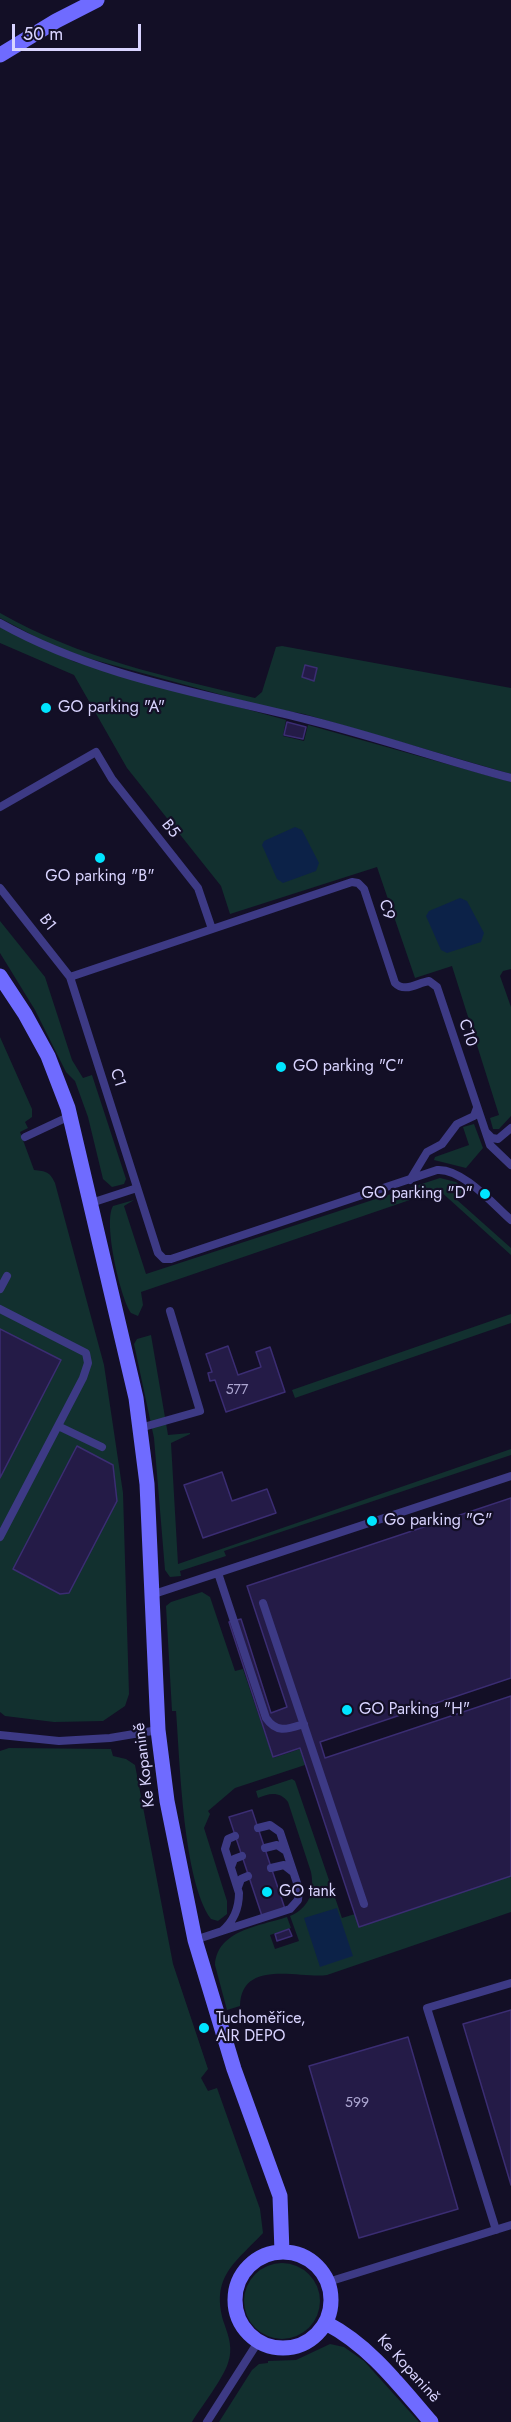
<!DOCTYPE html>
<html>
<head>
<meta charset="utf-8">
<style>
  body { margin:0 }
  #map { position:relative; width:511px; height:2422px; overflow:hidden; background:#130f26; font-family:Jost,sans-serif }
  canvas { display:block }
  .scale { position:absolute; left:12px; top:24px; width:129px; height:27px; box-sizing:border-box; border:3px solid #d9d4ff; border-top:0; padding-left:8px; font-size:18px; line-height:21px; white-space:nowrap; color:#d9d4ff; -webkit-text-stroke:4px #130f26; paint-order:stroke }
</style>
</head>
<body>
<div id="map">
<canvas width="511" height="2422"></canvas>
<div class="scale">50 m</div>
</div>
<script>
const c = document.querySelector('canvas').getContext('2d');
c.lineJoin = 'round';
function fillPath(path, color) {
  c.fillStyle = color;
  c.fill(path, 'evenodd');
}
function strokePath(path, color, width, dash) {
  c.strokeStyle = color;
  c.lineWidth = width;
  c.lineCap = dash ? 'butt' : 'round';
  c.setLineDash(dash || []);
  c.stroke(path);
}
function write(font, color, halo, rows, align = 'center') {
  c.font = font + ' Jost,sans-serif';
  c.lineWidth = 4.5;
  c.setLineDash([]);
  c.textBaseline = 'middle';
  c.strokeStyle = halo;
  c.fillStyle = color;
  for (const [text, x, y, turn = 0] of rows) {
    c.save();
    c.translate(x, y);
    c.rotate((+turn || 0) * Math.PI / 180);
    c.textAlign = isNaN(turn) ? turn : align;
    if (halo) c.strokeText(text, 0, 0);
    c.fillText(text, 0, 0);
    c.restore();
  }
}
fillPath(new Path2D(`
  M0 613C81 659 165 676 255 698L262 692 276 647 282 646 511 688V774L304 714 266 707 91 659 53 646 0 618Z
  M0 627 75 662 286 720 283 736 304 741 308 725 511 782V969L503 971 500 976 511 1007V1116L499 1129H493L490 1118 499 1115 452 966 415 978 377 867 230 914 221 886 127 768 74 675 0 643Z
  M0 921 45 977 72 1060 83 1078 92 1075 126 1179 124 1184 112 1187 103 1179 88 1117 75 1081 66 1072 35 1010 0 953Z
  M0 1037 32 1109V1117L25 1122 28 1128 20 1132 34 1170C46 1171 50 1172 55 1183L104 1365 123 1493 129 1694 125 1706 103 1721 54 1722 5 1716 0 1712Z
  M474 1124 483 1148 466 1168 434 1160 435 1157 469 1145 463 1127Z
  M440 1178 456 1182 464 1189 456 1199 511 1248V1255L439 1190 141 1292 143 1305 138 1316 131 1313C120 1297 103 1222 113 1206L134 1200 124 1206 146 1274Z
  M511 1314V1323L295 1398 292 1390Z
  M151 1335 168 1435 190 1433V1434L171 1443 178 1564 511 1449V1455L224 1551 226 1556 180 1571 181 1576 170 1577 165 1570 154 1438 134 1344 137 1339Z
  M202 1592 210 1597 235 1671 243 1669 273 1758 300 1749 305 1765 235 1788 208 1811 210 1814 204 1828 227 1901V1914L218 1921 211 1919C183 1881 180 1762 176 1711H172L166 1606 171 1602Z
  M9 1748 111 1749 113 1756 126 1759 135 1765 173 1964 208 2069 201 2078 208 2091 217 2088 260 2209 263 2233C235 2263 210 2277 224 2323 229 2337 233 2349 228 2363 223 2379 201 2407 192 2422H0V1751Z
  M292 1779 295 1781 342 1918 355 1914 359 1926 511 1876V1912L327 1975C301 1979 241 1958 240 2006L227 2010 215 1965C217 1930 260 1926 287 1917L291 1928 270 1935 275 1949 299 1941 290 1916C309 1908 315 1892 311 1872L288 1802C280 1791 269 1793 258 1798L256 1791Z
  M244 2301a38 38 0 1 1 76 0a38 38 0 1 1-76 0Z
  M330 2344 344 2347 364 2361 419 2422H219L252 2370 259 2364 268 2363V2361L296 2360Z`), '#12302f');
fillPath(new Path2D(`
  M295 827 302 830 319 863 316 871 283 883 277 879 262 845 264 841Z
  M460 898 467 901 484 933 481 942 447 953 441 950 426 916 429 911Z
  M337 1908 353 1956 320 1967 304 1918Z`), '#0c2248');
const building = new Path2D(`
  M305 665 317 668 314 681 302 677Z
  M287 722 306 727 303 739 284 735Z
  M0 1329 61 1360 0 1478Z
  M228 1346 238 1375 261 1367 256 1352 270 1347 285 1392 226 1412 215 1380 210 1381 208 1373 212 1372 206 1354Z
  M77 1446 113 1465 117 1501 69 1593 60 1594 13 1569Z
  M222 1472 232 1501 267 1489 276 1513 203 1538 184 1485Z
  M511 1498V1678L320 1742 325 1758 511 1696V1876L359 1927 300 1748 273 1757 229 1622 241 1619 271 1713 287 1707 247 1586Z
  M252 1810 285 1909 262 1916 229 1817Z
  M289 1929 292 1936 277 1941 275 1934Z
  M511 2010V2185L463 2024Z
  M408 2037 458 2209 359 2238 309 2066Z`);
fillPath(building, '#241b47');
strokePath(building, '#3b2d73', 1.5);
strokePath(new Path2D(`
  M0 623C94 676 205 694 309 720 377 737 443 760 511 778
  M0 807 96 752 112 779 198 888 212 929
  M0 888 70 977 158 1253 164 1259H171L437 1170C462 1168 493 1204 511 1220
  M70 977 352 882 358 883 364 889 395 983C405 993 417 983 429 981L437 987 490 1145 511 1165
  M486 1132 492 1138 498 1139 511 1128
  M25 1137 70 1116
  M410 1180 427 1152 442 1144 457 1124 474 1116 477 1108
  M91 1203 137 1188
  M0 1289 7 1276
  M0 1309 86 1353 88 1363 83 1378 0 1537
  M58 1426 102 1447
  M140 1428 200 1411 170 1311
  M218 1573 266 1718C277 1734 288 1729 304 1724
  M151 1595 511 1476
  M263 1603 364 1904
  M0 1735 59 1741 110 1738 158 1730
  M235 1836 228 1839 225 1849 239 1893C239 1909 234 1921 222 1931L290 1909 298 1900 299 1889 280 1832 270 1825 258 1828
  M265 1848 277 1845 286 1851
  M231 1867 234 1859 242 1856
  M271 1868 284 1865 293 1872
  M238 1887 241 1879 248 1876
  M195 1940 222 1931
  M496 2230 427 2008 511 1983
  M328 2282 511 2225
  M207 2422 258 2342`), '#3d3a85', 8);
strokePath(new Path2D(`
  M0 55 56 21 97 0
  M0 976 25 1014 48 1056 68 1108 136 1398 147 1484 158 1730 167 1801 195 1940 234 2069 280 2196 282 2252
  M235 2300a48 48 0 1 1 96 0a48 48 0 1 1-96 0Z
  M326 2323C370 2346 399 2385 431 2422`), '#6f6bff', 15);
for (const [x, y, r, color] of [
  [46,708,6,"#00e5ff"],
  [100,858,6,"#00e5ff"],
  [281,1067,6,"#00e5ff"],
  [485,1194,6,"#00e5ff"],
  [372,1521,6,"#00e5ff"],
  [347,1710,6,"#00e5ff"],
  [267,1892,6,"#00e5ff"],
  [204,2028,6,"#00e5ff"]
]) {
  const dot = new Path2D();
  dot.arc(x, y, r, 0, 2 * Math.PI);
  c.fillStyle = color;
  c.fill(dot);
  strokePath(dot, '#130f26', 2);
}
write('14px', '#aca6d1', null, [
  ["577",237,1391],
  ["599",357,2104]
]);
write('16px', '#d9d4ff', '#130f26', [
  ["GO parking \"A\"",58,708],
  ["GO parking \"B\"",100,877,"center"],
  ["GO parking \"C\"",293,1067],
  ["GO parking \"D\"",473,1194,"right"],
  ["Go parking \"G\"",384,1521],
  ["GO Parking \"H\"",359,1710],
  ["GO tank",279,1892],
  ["Tuchoměřice,",216,2019],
  ["AIR DEPO",216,2037]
], 'left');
write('16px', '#d9d4ff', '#130f26', [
  ["B5",170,829,51],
  ["C9",386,910,72],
  ["B1",47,923,52],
  ["C10",467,1033,72],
  ["C1",117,1078,72],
  ["Ke Kopanině",145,1765,-97],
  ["Ke Kopanině",408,2369,48]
]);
</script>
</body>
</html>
